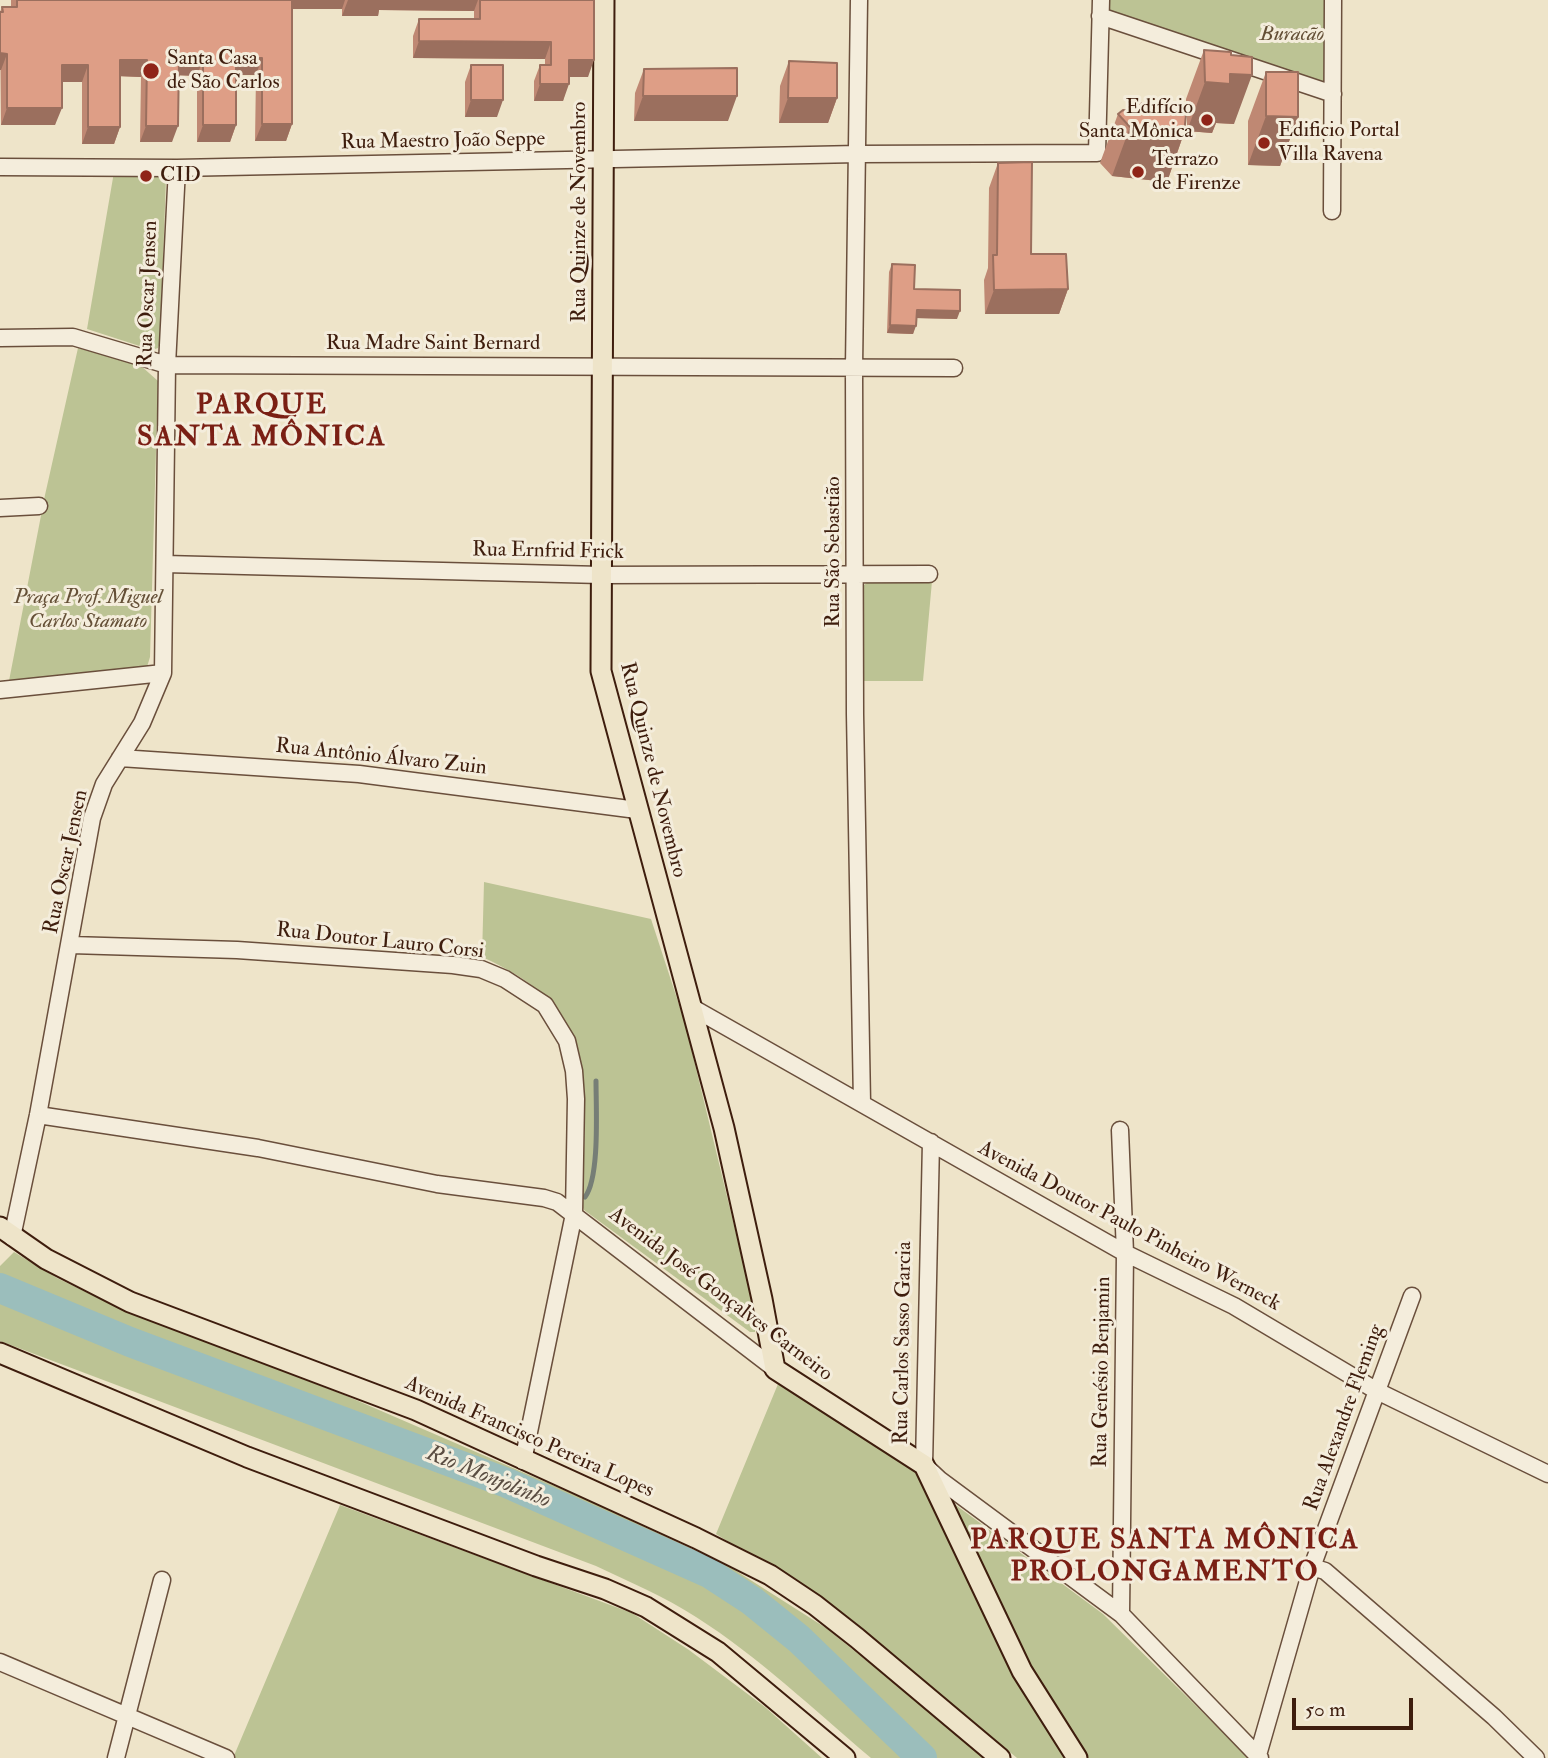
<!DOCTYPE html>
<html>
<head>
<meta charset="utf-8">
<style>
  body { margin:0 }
  #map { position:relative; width:1548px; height:1758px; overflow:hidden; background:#eee4c9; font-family:"IM FELL Double Pica",serif }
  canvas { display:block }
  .scale { position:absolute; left:1292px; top:1698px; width:121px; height:32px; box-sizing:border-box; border:4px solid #3e1d0d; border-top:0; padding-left:9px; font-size:21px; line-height:24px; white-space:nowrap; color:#3e1d0d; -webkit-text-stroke:5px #f4eddc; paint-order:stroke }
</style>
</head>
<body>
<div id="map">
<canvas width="1548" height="1758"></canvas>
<div class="scale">50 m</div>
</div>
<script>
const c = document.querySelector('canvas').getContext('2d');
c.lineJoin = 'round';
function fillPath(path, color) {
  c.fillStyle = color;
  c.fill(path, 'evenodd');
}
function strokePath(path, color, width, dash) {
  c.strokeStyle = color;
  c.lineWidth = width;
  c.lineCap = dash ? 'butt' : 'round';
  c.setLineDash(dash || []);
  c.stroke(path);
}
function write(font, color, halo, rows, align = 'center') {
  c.font = font + ' "IM FELL Double Pica",serif';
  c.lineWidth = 6;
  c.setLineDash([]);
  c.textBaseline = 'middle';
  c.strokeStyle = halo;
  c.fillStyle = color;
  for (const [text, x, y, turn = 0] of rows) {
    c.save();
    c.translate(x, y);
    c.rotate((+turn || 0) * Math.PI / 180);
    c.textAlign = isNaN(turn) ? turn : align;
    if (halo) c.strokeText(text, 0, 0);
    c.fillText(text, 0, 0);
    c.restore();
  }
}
fillPath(new Path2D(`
  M1105 0H1326L1327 84 1105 11Z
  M114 172 162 175 166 178 160 342 158 348 152 350 87 329Z
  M78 348 140 365 158 381 150 657 147 667 8 686 45 495Z
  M869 581H932L923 681H861L863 586Z
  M484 882 651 919 685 1023 755 1312V1332H750L584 1210C575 1190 583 1174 584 1153 589 1054 579 1000 482 957Z
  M14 1252 57 1278 128 1312 342 1394 587 1500 730 1567 826 1628 987 1758H871C814 1710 759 1657 696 1617 665 1597 630 1582 596 1566L0 1341V1266Z
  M778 1384 914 1469 1004 1649 1072 1758H1017L851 1619 716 1534Z
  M949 1500 1103 1614 1249 1758H1086L1020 1653Z
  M340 1505 632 1613 689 1650 765 1707 822 1758H233Z`), '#bcc394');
strokePath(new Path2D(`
  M585 1197C600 1177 596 1108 596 1081`), '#767e76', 5);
strokePath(new Path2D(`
  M0 1288 130 1342 507 1483 709 1573 752 1601 799 1639 922 1758`), '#9bbebc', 30);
const minor = new Path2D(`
  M859 0 854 367 855 714 862 1103
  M1100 16 1333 94
  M0 167 177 168 858 154 1097 153 1101 0
  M1332 211 1333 0
  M0 338 73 337 167 365 954 368
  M0 508 39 506
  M165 564 601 575 929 574
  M0 690 163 673
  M120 758 359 774 637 810
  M71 945 237 950 453 965 481 969 505 979 545 1005 567 1041 574 1071 576 1099 574 1214 523 1461
  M693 1008 1125 1253 1234 1306 1377 1391 1548 1474
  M38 1115 258 1148 437 1184 544 1198 557 1202 775 1369
  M1120 1130 1125 1253 1121 1614
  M931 1142 924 1465 940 1480 1121 1614 1260 1758
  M12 1237 38 1115 92 818 104 784 142 723 163 673 167 365 177 168
  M1312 1567 1325 1571 1494 1717 1536 1758
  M0 1662 226 1758
  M1258 1755 1312 1567 1412 1296
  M116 1758 162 1580`);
const major = new Path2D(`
  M604 0 601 671 724 1128 762 1299 775 1369 924 1465 1022 1671 1077 1758
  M0 1227 46 1259 130 1302 416 1410 696 1538 770 1575 815 1605 857 1638 1000 1758
  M0 1353 247 1457 536 1566 605 1589 646 1607 718 1652 845 1758`);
strokePath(minor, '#6a4f3c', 19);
strokePath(major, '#3e1d0d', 23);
strokePath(minor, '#f4eddc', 16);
strokePath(major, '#eee4c9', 19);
fillPath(new Path2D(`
  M11 0H594L588 77H569L563 101H534V81L540 65H545V59L413 58V36L419 19H474V11L379 10 378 16H342V9H292V124L286 141H255L256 75H236V125L230 142H197V76L178 75 172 142H140L141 77 120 76V127L114 144H82V82H62L55 125H1L0 12 2 7H11Z
  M1204 50 1234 124 1216 123 1212 133 1187 131V107L1184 133 1167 182 1112 176 1100 163 1118 114 1134 112 1137 103 1186 106V99Z
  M789 61 837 98 828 123H779L780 86Z
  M471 65 497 117H465V82Z
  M644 69 728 121H634L635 93Z
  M1266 72 1298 117 1280 166 1248 165V121Z
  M998 163 1031 254 1068 289 1059 314H985L984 280 988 268 989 188Z
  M892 264 914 289 957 319 917 318 913 334 887 333 889 272Z`), '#bf8873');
fillPath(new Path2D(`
  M289 0H345L342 9H286Z
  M348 0H478L474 11 379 10 378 16H342Z
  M419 41 551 42 545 59 413 58Z
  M0 53 7 54 1 70H0Z
  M236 58H262L256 75H230Z
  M179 59H203L197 76 172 75Z
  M120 60H147L141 77 114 76Z
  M569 60H594L588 77H563Z
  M62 65H88L82 82H55Z
  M1230 74 1252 75 1234 124 1216 123 1212 133 1187 131 1205 82Z
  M540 84H569L563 101H534Z
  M643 96H737L728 121H634Z
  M788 98H837L828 123H779Z
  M471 100H503L497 117H465Z
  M7 108H62L55 125H1Z
  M1266 116 1298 117 1280 166 1248 165Z
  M262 124H292L286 141H255Z
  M203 125H236L230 142H197Z
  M146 126H178L172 142H140Z
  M88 127H120L114 144H82Z
  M1130 127 1184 133 1167 182 1112 176Z
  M1068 289 1059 314H985L994 290Z
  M917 310 960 311 957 319 914 318Z
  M890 325 916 326 913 334 887 333Z`), '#9b6f5e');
const building = new Path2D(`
  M17 0H292V124H262V58H236V125H203V59H179L178 126H146L147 60H120V127H88V65H62V108H7V54L0 53V12H3L2 7H17Z
  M480 0H594V60H569V84H540V65H551V42L419 41V19H480Z
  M1204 50 1231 52V55L1252 57V75L1230 74V84L1205 82Z
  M789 61 837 63V98H788Z
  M471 65H503V100H471Z
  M737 68V96H643L644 69Z
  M1266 72H1298V117L1266 116Z
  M1137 103 1187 106 1184 133 1130 127 1118 114 1123 110 1137 112Z
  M1032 162 1031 254H1066L1068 289 994 290 993 255H997L998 163Z
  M892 264 915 265 914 289 960 290V311L917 310 916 326 890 325Z`);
fillPath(building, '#de9e86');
strokePath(building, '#9b6f5e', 2);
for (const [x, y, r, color] of [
  [151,71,9,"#8f2418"],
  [1207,120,7,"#8f2418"],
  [1264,143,7,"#8f2418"],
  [1138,172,7,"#8f2418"],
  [146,176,7,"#8f2418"]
]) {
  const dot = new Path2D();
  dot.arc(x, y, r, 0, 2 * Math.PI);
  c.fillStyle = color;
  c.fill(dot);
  strokePath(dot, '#f4eddc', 2.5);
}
write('italic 21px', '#644f36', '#f4eddc', [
  ["Buracão",1292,35],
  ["Praça Prof. Miguel",88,598],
  ["Carlos Stamato",88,622]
]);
write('21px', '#3e1d0d', '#f4eddc', [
  ["Santa Casa",167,59],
  ["de São Carlos",167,83],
  ["Edifício",1193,108,"right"],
  ["Santa Mônica",1193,132,"right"],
  ["Edificio Portal",1278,131],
  ["Villa Ravena",1278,155],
  ["Terrazo",1152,160],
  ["de Firenze",1152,184],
  ["CID",160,176]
], 'left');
write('21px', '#3e1d0d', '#f4eddc', [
  ["Rua Maestro João Seppe",443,142,-1],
  ["Rua Quinze de Novembro",580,212,-90],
  ["Rua Oscar Jensen",149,294,-88],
  ["Rua Madre Saint Bernard",433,344],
  ["Rua Ernfrid Frick",548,552,1],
  ["Rua São Sebastião",834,552,-90],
  ["Rua Antônio Álvaro Zuin",381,758,6],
  ["Rua Quinze de Novembro",652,770,76],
  ["Rua Oscar Jensen",67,862,-78],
  ["Rua Doutor Lauro Corsi",380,942,6],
  ["Avenida Doutor Paulo Pinheiro Werneck",1129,1227,28],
  ["Avenida José Gonçalves Carneiro",720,1295,37],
  ["Rua Carlos Sasso Garcia",904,1343,-89],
  ["Rua Genésio Benjamin",1103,1372,-89],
  ["Rua Alexandre Fleming",1345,1418,-70],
  ["Avenida Francisco Pereira Lopes",529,1438,24]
]);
write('italic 23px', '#5a4d42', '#f4eddc', [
  ["Rio Monjolinho",488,1478,22]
]);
c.letterSpacing = '2px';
write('bold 28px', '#7a1f14', '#f4eddc', [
  ["PARQUE",262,407],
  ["SANTA MÔNICA",262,439],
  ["PARQUE SANTA MÔNICA",1165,1542],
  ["PROLONGAMENTO",1165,1574]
]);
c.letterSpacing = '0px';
</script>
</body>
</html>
